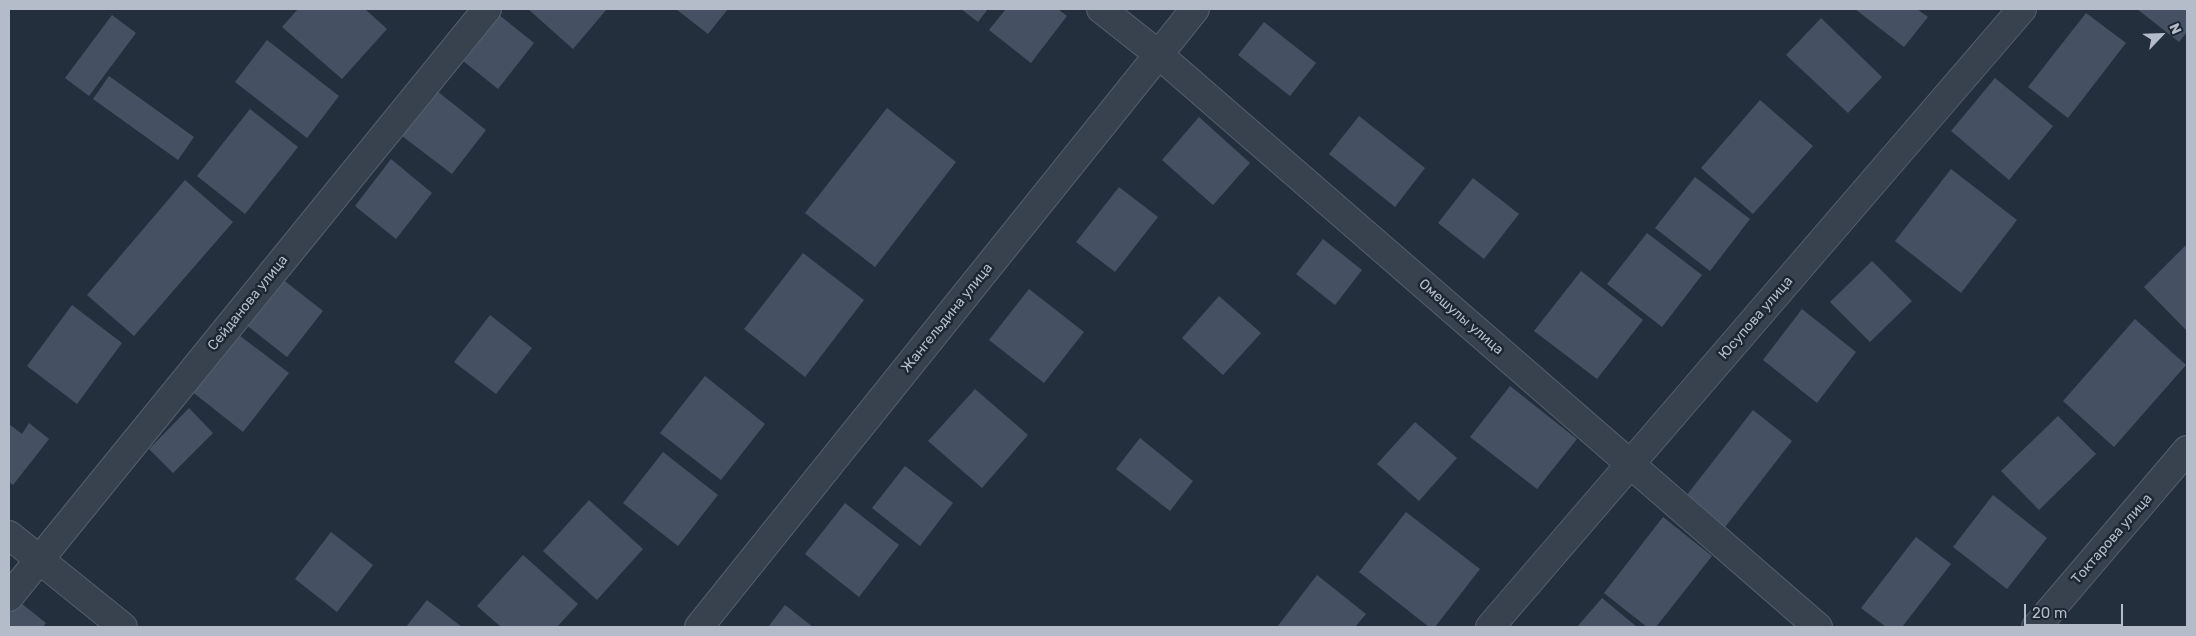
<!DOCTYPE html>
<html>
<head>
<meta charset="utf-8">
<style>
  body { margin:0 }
  #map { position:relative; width:2196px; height:636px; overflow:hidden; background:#242f3e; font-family:Rubik,sans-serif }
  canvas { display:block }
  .frame { position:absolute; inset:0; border:10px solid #b4bcc9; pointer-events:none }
  .north { position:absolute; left:2136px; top:10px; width:50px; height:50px; -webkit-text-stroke:4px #1d2633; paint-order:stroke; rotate:66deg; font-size:14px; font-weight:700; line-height:20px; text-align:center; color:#b4bcc9 }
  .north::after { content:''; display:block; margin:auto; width:18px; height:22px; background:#b4bcc9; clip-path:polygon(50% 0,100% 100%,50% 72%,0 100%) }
  .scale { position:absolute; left:2024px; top:604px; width:99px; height:22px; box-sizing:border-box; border:2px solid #b4bcc9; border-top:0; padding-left:6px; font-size:15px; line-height:18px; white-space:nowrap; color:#b4bcc9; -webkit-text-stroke:4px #1d2633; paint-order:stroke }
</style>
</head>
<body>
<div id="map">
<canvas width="2196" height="636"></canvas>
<div class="frame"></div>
<div class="north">N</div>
<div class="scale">20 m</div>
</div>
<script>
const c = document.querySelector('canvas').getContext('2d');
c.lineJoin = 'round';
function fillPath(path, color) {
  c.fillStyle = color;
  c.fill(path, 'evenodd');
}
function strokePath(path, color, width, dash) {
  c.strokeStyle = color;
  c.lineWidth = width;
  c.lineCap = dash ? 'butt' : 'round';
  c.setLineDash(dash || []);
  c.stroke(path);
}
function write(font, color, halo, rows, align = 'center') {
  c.font = font + ' Rubik,sans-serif';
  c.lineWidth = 5;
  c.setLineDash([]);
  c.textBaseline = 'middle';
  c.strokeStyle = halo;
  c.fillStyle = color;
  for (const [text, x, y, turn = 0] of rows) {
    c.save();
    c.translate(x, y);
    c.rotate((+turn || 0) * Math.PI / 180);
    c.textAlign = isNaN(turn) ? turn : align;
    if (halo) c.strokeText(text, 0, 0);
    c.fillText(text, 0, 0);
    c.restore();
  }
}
fillPath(new Path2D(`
  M298 9H365L387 29 342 79 282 27Z
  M528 9H607L573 49Z
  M676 9H728L708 34Z
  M961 9H988L978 22Z
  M1006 9H1058L1067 16 1031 63 989 30Z
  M1855 9H1917L1928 17 1904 47Z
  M2137 9H2187V32L2179 42Z
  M493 10 534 43 498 89 457 56Z
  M2086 13 2126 43 2068 118 2028 87Z
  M112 15 136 33 89 96 65 78Z
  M1821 18 1882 77 1848 113 1786 55Z
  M1264 22 1316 63 1290 96 1238 55Z
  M267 40 339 96 307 138 235 82Z
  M109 76 194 137 178 160 93 99Z
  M1995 78 2053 126 2009 180 1951 131Z
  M437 91 486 130 452 174 402 136Z
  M1760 100 1813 146 1753 214 1701 168Z
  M887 108 956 162 875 267 805 213Z
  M250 109 298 147 245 214 197 176Z
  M1359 116 1425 168 1395 207 1329 154Z
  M1199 117 1250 163 1213 205 1162 160Z
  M391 159 432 193 396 239 355 206Z
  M1951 169 2017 220 1961 293 1895 241Z
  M1695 177 1750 219 1710 271 1655 228Z
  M1473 178 1519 214 1484 259 1438 223Z
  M185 180 233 222 134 336 87 295Z
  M1119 187 1158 217 1115 272 1076 242Z
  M1647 233 1702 275 1662 327 1607 284Z
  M1323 239 1362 270 1335 305 1296 274Z
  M2187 244V331L2144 287Z
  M803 253 864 300 805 377 744 329Z
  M1872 261 1912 301 1870 342 1830 302Z
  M1581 271 1643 320 1597 379 1534 331Z
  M281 278 323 311 287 357 245 324Z
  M1029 289 1084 332 1044 383 989 340Z
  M1219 296 1261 333 1223 375 1182 338Z
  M72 305 122 343 77 404 27 366Z
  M1802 309 1856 352 1817 403 1763 360Z
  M490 315 532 348 496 394 454 362Z
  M2135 319 2186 365 2114 447 2063 401Z
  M235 332 289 373 243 432 190 390Z
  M705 376 765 424 721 480 660 433Z
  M1510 386 1577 439 1537 489 1470 437Z
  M975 389 1028 435 982 488 928 441Z
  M189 408 213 433 173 473 149 449Z
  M1753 410 1792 441 1722 531 1683 500Z
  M2058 416 2096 454 2039 510 2001 471Z
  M1415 422 1457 458 1419 501 1377 464Z
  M29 423 49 439 13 485 9 482V424L22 434Z
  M1140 438 1193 481 1170 511 1116 469Z
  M663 452 718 495 678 546 623 503Z
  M905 466 953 503 920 546 872 508Z
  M1993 495 2047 538 2007 589 1953 547Z
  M589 500 643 549 597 600 543 551Z
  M845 503 899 545 859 597 805 554Z
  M1406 512 1480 569 1435 627H1429L1359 572Z
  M1663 517 1712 556 1656 627H1647L1604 593Z
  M331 532 373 565 337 612 295 579Z
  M1916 537 1951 564 1902 627H1886L1861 608Z
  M523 555 578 604 557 627H501L477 606Z
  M1317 575 1366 614 1355 627H1277Z
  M1602 598 1637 627H1577Z
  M17 600 46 623 43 627H9V610Z
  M427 600 462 627H406Z
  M785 605 813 627H768Z`), '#455162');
const minor = new Path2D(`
  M1101 9 1158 54 1818 627
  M9 535 123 627
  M9 597 487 9
  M699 627 1195 9
  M1490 627 2022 9
  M2036 627 2187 450`);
strokePath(minor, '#565f6c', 30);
strokePath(minor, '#38414e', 28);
write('14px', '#b4bcc9', '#1d2633', [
  ["Сейданова улица",248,303,-51],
  ["Омешулы улица",1461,317,41],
  ["Жангельдина улица",947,318,-51],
  ["Юсупова улица",1756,318,-49],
  ["Токтарова улица",2112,539,-49]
]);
</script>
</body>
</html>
